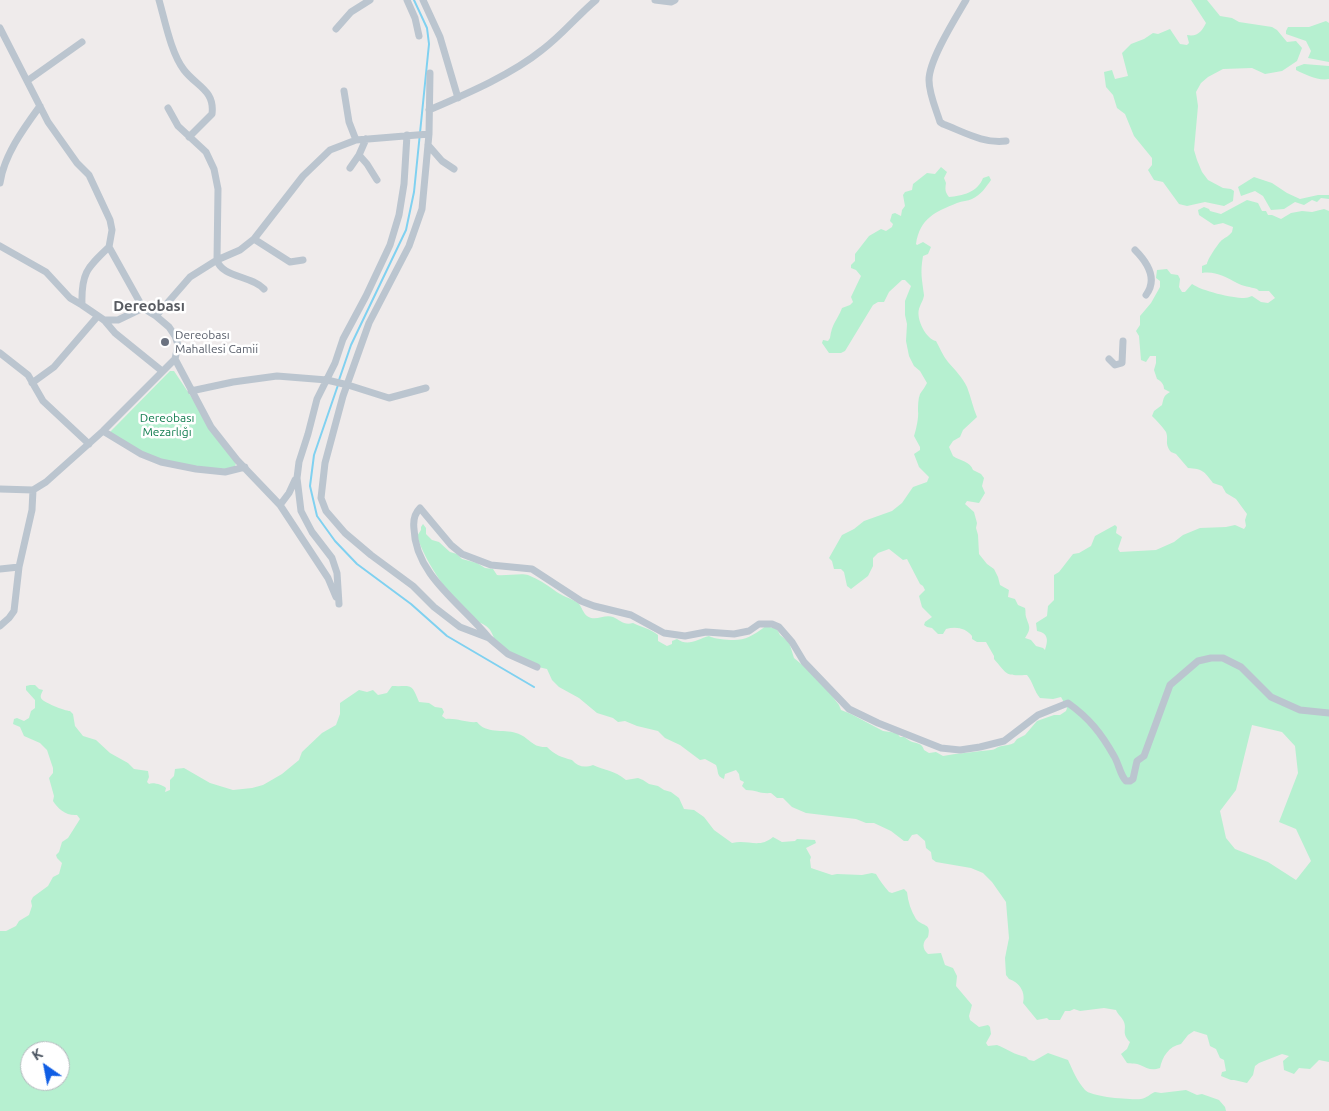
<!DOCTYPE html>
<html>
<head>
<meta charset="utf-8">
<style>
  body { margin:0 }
  #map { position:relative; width:1329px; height:1111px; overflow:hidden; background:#efebeb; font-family:Ubuntu,sans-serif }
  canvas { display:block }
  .north { position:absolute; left:20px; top:1041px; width:50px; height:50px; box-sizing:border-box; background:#fff; border:1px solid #b4b8bd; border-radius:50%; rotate:327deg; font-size:14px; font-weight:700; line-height:20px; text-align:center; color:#434d5a }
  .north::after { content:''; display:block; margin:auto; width:18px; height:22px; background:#105ee4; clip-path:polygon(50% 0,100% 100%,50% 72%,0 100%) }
</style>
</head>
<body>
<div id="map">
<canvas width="1329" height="1111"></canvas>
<div class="north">K</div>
</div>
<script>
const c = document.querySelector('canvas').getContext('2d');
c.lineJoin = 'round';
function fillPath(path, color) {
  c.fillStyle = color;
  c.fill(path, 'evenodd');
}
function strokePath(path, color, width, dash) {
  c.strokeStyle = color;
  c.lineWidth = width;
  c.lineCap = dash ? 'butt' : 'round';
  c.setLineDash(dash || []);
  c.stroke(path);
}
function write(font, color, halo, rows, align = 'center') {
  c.font = font + ' Ubuntu,sans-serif';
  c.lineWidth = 5;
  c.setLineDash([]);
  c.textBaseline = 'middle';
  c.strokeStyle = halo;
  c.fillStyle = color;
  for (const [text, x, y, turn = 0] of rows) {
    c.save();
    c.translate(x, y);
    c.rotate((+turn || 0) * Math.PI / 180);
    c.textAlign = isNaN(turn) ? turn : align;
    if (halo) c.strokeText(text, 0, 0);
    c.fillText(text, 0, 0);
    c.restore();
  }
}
fillPath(new Path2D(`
  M1191 0H1207L1220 16 1232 18 1239 22 1272 27 1277 30 1287 42 1296 41 1302 48 1297 61 1282 71 1265 74 1252 68 1223 69 1208 77 1201 83 1196 92 1198 106 1194 150 1197 160 1202 172 1208 180 1223 188 1231 189 1234 191 1233 201 1224 206 1205 202 1187 206 1179 204 1163 182 1154 180 1148 170 1152 165V158L1134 136 1125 114 1117 108 1113 95 1106 87 1104 72 1112 70 1115 79 1128 76 1122 53 1131 44 1144 39 1153 33 1158 34 1170 29 1180 44 1187 45 1189 43 1187 35C1198 37 1202 31 1206 23Z
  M1326 21 1329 23V62L1308 58 1311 51 1306 41 1286 34V31L1288 27H1309Z
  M1304 64 1329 66V79C1318 81 1306 75 1296 70V67Z
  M941 167 947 172 944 178 946 183C945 189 945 192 949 197 962 196 978 192 983 178L989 176 991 180C986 187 981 195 972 199 968 201 962 201 957 203 935 212 920 218 916 244L917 245 923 242 931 247 928 254 923 256C920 273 922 279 924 295 924 299 920 305 919 309 916 319 926 339 936 341 940 348 943 356 948 362 955 370 963 378 967 387 971 397 973 408 977 417L963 430 960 437 953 441 949 447 953 456C960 461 970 461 973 470L981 474 984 478 982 486 985 493 979 503 967 501 965 504 974 512 977 523 976 528 978 535 979 554 987 564 994 569 998 577 1000 585 1009 590 1008 597 1015 599 1018 605 1025 608C1026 611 1025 614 1026 617 1029 626 1032 628 1025 638L1031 640 1036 646 1043 648 1045 650C1048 641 1049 633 1037 631L1036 623 1047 616 1048 606 1054 600V575L1059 572 1073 554 1079 553 1091 546 1095 536 1115 525 1117 527 1116 533 1122 537 1118 549 1120 552 1156 550 1174 542 1183 535 1200 528 1226 527 1235 525 1244 529 1246 526 1245 520 1247 514 1236 499 1226 493 1222 486 1213 483C1204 471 1203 469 1188 468L1176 454 1171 452C1164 443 1169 440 1166 432 1162 426 1157 421 1152 416L1154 411 1162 405C1164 398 1163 396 1170 392L1164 389C1164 384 1161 381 1157 379L1154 370 1156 363V356H1150L1146 362 1141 360 1139 336 1136 331 1140 325V316L1151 303 1160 287V281L1156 278 1157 270 1167 269 1171 274 1178 275 1180 279 1179 287 1182 292H1185L1192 284C1202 291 1232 298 1244 298 1247 298 1249 297 1252 296L1261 302 1268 303 1275 298 1269 291H1259L1257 289C1251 287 1242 286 1237 283 1225 277 1216 271 1202 273V266L1207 264C1207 260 1219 242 1222 240 1226 237 1229 236 1232 232L1233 227 1223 223 1214 225 1199 215 1198 210 1204 207 1209 209 1210 211 1221 214 1247 200 1258 203 1262 211H1266L1268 215H1272L1281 219 1291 213 1302 211 1312 212 1324 209 1329 211V1062L1319 1060 1310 1069 1299 1068 1294 1074 1284 1070 1283 1061 1289 1056 1282 1054 1259 1063 1255 1066 1253 1075 1247 1083 1234 1080H1231L1221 1076 1222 1072 1226 1071 1224 1060 1220 1058 1216 1049 1210 1046 1207 1035 1194 1031 1188 1035 1181 1044C1169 1046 1162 1057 1160 1068 1151 1071 1147 1068 1140 1065 1137 1063 1131 1064 1127 1063L1121 1054 1127 1049 1130 1042C1121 1033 1127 1030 1124 1022 1122 1017 1118 1015 1116 1010L1104 1008 1080 1011 1074 1009 1070 1011H1065L1060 1020H1049L1047 1018 1037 1020 1023 1003C1026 992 1019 982 1009 979L1006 975 1005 958 1009 938 1006 902 992 882 983 873 971 868 936 862 932 859 931 852 926 848 925 841 917 834 912 835 908 841H904L891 831 874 823H866L856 819 806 813 792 807 783 798H777L771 793C759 794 757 790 746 790L742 786 744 782 740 780 739 774 736 770 725 774 724 779C716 776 719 772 716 765L705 759 700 760 680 745 665 738 658 731 637 726 625 721 618 722 613 718 597 713 579 698 559 687 552 680 547 669C530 666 508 656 496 642 493 637 492 630 486 626 482 623 477 622 473 619 452 601 425 562 417 536L421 530V527L423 524 426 528V534L432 540 439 542 450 552 457 554 462 559 477 563 485 568 493 569 497 575C505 576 522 573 528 575 538 579 546 584 554 590 561 596 571 598 578 603 582 607 583 613 587 616 595 622 604 614 613 617 620 620 624 626 633 623 641 627 651 629 658 635V641L667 646 672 644V641L677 639C688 647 698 639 709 636 713 638 715 638 720 639 743 642 748 639 766 626L777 629 780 635 789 642 794 658 819 679 839 705 841 710 851 714 883 731 897 733 900 737H904C906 738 908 740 910 741 916 744 922 742 924 750L929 753 936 752 943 756C959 753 975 752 991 750 995 750 998 746 1002 746 1006 745 1010 745 1014 743L1017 739 1025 735 1037 721 1054 715H1060L1066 711 1067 708 1061 697 1053 699 1040 698C1034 691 1033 682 1027 675 1005 676 1008 675 994 659V656L986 642H977L972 639V636C966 628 956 626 946 629L943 634H938L932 628 927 627 924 625 925 622 932 617 922 607 919 596 925 590 923 586 920 584 907 559 903 560 889 549 878 553 873 558V566L868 576 851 589 847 586 844 572 841 569H834L832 561 829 558 842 535 854 529 864 521 892 511 902 503 913 487 927 482 929 477 919 467 914 454 920 450V447L914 436C916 430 919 417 918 411 918 406 918 399 920 394 922 391 925 387 927 383L920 371 914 366 909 356 906 341 907 324 905 315V301L911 286 905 280H902L889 292 884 302H878L873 305 845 351 841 353H829L822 343 823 340 828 341 830 338C832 323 837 321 842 308L850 305 853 302 851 297 861 276 856 270 851 268V265L855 261V254L869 236 881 229 886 231 892 227 893 224 890 221 892 214 895 213 901 216 902 210 905 206 903 195 905 192 912 190 913 184 927 173 935 174ZM1252 725 1282 732 1295 746 1298 773 1279 822 1296 829 1311 861 1296 880 1268 862 1235 849 1226 838 1220 811 1236 790Z
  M1254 177 1272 183 1287 193 1300 199 1318 195H1329V199L1321 198 1317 202 1312 200 1304 205 1295 202 1284 209 1271 210 1263 196 1255 191 1241 196 1238 187Z
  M170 371H174L236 464 233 469C201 470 165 463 137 449 127 444 119 438 110 432Z
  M30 685H35L39 689 43 690C42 693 40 695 41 698 42 702 65 711 70 711L73 714 75 726 83 736 96 740 110 753 128 763 134 769 148 771 149 777 147 782 149 784C153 782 163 785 166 788L165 792 170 790V780L174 776 175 769 184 768 210 783 233 790 252 788 263 785 282 774 299 760 302 752 322 733 336 725 340 714V703L359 690 367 692 373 690 378 695 387 693 392 686C412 687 411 682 419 702L429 703 435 707 442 708 444 712 442 716 446 719C457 718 466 723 477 722 486 734 503 729 516 733 530 737 531 748 547 747 555 755 561 757 572 760 578 767 585 768 593 765 606 771 614 770 626 780L638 778 643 780 649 784 658 786 664 790 671 792 679 798 684 809 694 810 704 817 714 830 732 843C748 839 759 849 773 837L782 842 795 841 797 839 815 840 816 843 806 848 811 857 810 860 811 868 832 875 837 874 862 875 872 873 876 874C880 881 884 886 889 892L892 893 904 889 907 892C908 902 911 911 916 919 922 927 932 922 928 937 922 942 922 949 928 954L941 953 945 965 953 968 957 976 956 986 972 1005 969 1016 970 1020 979 1027 988 1025 990 1027 991 1034 986 1043 988 1046 997 1045C1007 1049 1015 1055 1026 1057L1029 1060 1034 1061 1048 1053 1068 1060C1073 1071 1077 1081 1085 1090 1091 1097 1131 1100 1141 1099 1147 1098 1150 1094 1155 1092L1161 1093 1186 1090 1197 1095 1202 1094 1219 1100 1225 1107 1226 1111H0V931H6L16 926 19 921 29 915 32 906 31 901 33 897 48 886 53 877 59 874 62 863 57 858 56 855 59 852 62 842 68 838 80 819 77 815C66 816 58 809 53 801L54 796 49 778 53 773V768L47 750 40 743 24 736 20 727 13 724 14 719 17 718 24 721 29 718 31 711 35 708V700L26 690V686ZM30 1051H60V1081H30Z`), '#b6f0d0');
strokePath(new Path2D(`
  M339 380 351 345 406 230 414 192 429 44 427 28 414 0
  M338 385 314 455 310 486 317 516 335 541 357 564 411 604 447 636 534 687`), '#80d1f0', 2);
strokePath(new Path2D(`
  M159 0C165 21 171 53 184 70 196 86 215 90 212 114L189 137
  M407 0 415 18 419 36
  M423 0 440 37 458 98
  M655 0 671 2 675 0
  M966 0C955 19 929 60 929 80 929 94 936 109 940 122L943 124C964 132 984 144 1006 141
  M0 28 48 122 77 163 89 175 110 220 112 230 109 247 143 308 156 316 169 327 175 336 178 345 175 359 103 431 46 482 33 490 0 489
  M336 29 351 12 370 0
  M430 73 429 134 422 209 409 246 369 323 343 396 325 463 321 498 326 511 345 533 371 555 413 586 434 607 460 627 489 638 508 654 537 667
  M27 81 82 42
  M344 91 349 122 356 140
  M168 108 178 126 206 152 214 169 218 189 217 260C222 278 251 275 264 289
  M429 110C466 94 511 75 542 50 562 35 577 16 596 0
  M428 145 442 161 454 169
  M359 155 367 164 377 180
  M350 168 359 155 366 139
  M0 183C4 155 24 128 40 106
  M254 239 290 262 303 260
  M0 246 46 272 70 298 82 305 104 320 115 333 162 371
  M1135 250C1147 262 1158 279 1146 295
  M82 305C81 273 87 268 109 247
  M156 316 190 277 217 260 240 250 254 239 303 176 330 150 356 140 429 134
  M104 320H118L143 308
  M0 353 28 375 43 401 89 444
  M175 359 211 427 237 460 280 505 328 578 336 597
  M1109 359 1115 365 1122 363 1123 341
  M32 383 54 367 97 317
  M191 391 233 382 277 376 327 380 348 385 389 398 426 388
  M103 431 141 454 161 462 196 469 225 472 245 467
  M280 505 289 493 295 480
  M0 569 19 567
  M339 604 337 573 332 558 312 532 301 511 297 478 299 462 308 434 317 399 335 363 343 339 366 296 390 245 399 215 404 184 407 135
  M0 626 9 618 14 611 19 567 32 510 33 490
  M489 638C463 605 415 575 414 529 413 521 414 514 420 508L451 545 462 554 491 565 532 569 581 601 594 606 631 615 664 633 685 636 706 632 734 634 749 631 759 624H772L779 627 792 642 804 662 849 709 878 723 941 748 960 750 980 747 1004 741 1038 715 1068 703C1089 718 1101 733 1114 756 1119 764 1120 775 1126 781H1130L1133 779 1137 761 1144 756 1170 685 1198 661 1211 658H1223L1241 667 1271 697 1300 710 1329 713`), '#bbc5cf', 7);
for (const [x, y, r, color] of [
  [165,342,5,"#6b7280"]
]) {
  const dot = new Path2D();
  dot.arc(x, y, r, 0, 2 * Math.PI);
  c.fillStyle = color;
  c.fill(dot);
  strokePath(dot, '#fff', 2);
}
write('12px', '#5b616d', '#fff', [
  ["Dereobası",175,335],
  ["Mahallesi Camii",175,349]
], 'left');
write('12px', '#127d4f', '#fff', [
  ["Dereobası",167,418],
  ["Mezarlığı",167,432]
]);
write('bold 15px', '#585b61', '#fff', [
  ["Dereobası",149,306]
]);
</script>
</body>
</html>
